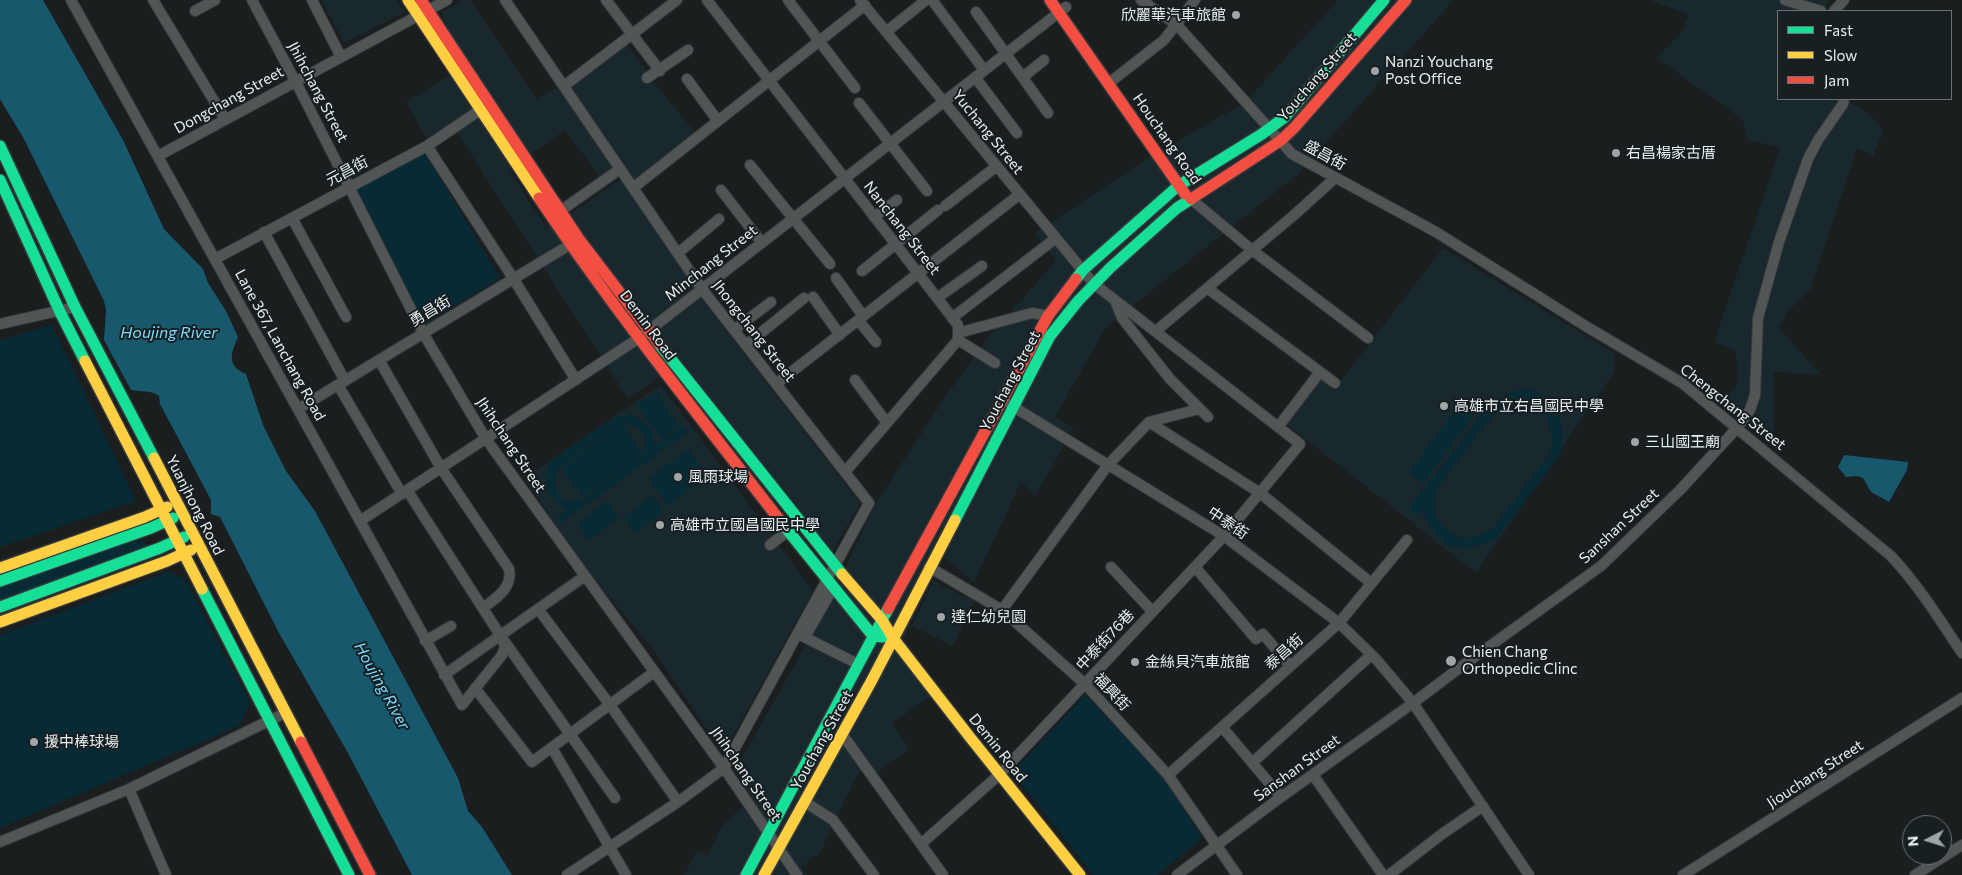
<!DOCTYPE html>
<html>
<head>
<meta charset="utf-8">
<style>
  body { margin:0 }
  #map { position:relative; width:1962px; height:875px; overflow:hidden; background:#1a1e1f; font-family:Commissioner,sans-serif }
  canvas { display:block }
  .legend { position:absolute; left:1777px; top:10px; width:175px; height:90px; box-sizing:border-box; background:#171f22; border:1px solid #6b7174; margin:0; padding:6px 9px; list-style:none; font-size:15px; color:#e8edf0 }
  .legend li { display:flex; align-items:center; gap:10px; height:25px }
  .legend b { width:25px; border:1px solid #6b7174 }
  .north { position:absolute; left:1902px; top:815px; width:50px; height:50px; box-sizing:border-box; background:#171f22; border:1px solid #6b7174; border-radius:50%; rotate:265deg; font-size:14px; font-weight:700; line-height:20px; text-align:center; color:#e8edf0 }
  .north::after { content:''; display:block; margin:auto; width:18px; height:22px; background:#a0a5a7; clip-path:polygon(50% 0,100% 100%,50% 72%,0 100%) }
</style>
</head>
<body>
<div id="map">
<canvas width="1962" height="875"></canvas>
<ul class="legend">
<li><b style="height:6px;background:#16e098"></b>Fast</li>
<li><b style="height:6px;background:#ffcf43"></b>Slow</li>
<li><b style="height:6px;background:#f24e42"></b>Jam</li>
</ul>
<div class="north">N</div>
</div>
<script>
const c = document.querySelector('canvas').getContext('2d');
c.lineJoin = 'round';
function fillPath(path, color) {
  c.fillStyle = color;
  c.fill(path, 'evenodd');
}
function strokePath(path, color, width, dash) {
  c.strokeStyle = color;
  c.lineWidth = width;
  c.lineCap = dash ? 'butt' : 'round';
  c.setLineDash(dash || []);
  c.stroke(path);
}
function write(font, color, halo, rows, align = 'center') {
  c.font = font + ' Commissioner,"Noto Sans TC",sans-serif';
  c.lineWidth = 4;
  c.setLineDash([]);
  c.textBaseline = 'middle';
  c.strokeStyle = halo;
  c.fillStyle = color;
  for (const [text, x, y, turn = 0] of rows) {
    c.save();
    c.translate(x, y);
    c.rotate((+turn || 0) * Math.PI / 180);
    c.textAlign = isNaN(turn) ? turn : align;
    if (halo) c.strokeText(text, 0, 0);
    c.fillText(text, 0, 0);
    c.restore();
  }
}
fillPath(new Path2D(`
  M321 0H397L405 12 344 43Z
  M463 0H470L537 100 626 43 660 90 696 133 635 185 620 162 600 177 565 130 509 169 547 229 621 179 701 298 860 503 833 551 680 361 628 399 456 131 441 140 435 153 406 102 446 77 470 65 443 24 442 12Z
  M1338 0H1454L1296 176 1106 327 1055 417 1074 429 1035 496 1021 482 974 582 943 556 898 650 931 696 892 723 909 749 869 778 860 771 832 825 821 852 801 867 808 875H684L697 851 708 854 722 825 752 799 735 770 832 599 873 507 948 393 989 336 1056 261 1035 233 1151 156 1244 103Z
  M1649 0H1831L1821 11H1778V99H1845L1869 114 1884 130 1873 156 1857 148 1811 289 1786 313 1779 328 1821 375 1774 372V438L1739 407 1724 400 1738 382 1736 351 1714 342 1780 147 1747 140 1743 120 1657 58 1682 31 1689 15Z
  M1443 248 1615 354 1614 372 1476 573 1285 423 1320 379 1334 389Z
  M661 385 813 591 723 753 652 648 588 572 524 478Z
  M933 581 974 601 953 646 912 626Z`), '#19282c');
fillPath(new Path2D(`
  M421 154 427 156 500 278 425 324 353 191Z
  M52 325 136 501 0 547V340Z
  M1526 389C1556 392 1567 427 1561 454L1494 541 1467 548 1447 545 1433 531 1426 519 1423 508 1418 516 1408 510 1488 406 1510 392ZM1523 403C1548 407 1558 431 1549 454L1493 528 1484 533 1477 537 1461 538 1450 533 1441 524 1434 510 1435 492 1493 415 1508 405Z
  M656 392 679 426 661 439 637 405Z
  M1459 405 1474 415 1423 483 1409 472Z
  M633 415C645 422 655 430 655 445L683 425 689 432 561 523 557 518 567 510C548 502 537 478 553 460 557 456 564 453 569 449 584 439 601 424 618 417 623 416 628 415 633 415ZM621 423 561 468 583 497 643 453 622 423C638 423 650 437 644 453L582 500C574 501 566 503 560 496 554 489 553 477 558 470 563 463 612 428 621 423Z
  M688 449 708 476 668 506 648 479Z
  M652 495 664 511 635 533 623 517Z
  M607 501 619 518 589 540 577 523Z
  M137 539 145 542 146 546 0 603V586Z
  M168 572 185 579 250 703 239 726 0 828V635Z
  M1085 695 1161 774 1202 838 1157 875H1093L1013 772Z`), '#082a35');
fillPath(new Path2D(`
  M0 0H43L123 140 164 229 203 269 208 283 226 311 238 337C231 353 226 366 246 374L263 425 286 471 315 511 458 778 468 811 482 827 512 875H412L348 753 279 633 220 517 211 514V500L160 404 159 396C151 390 141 392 131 390L104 340 106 310 104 301 24 139 0 99Z
  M1844 455 1908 462 1907 470 1889 502 1871 492 1863 478 1857 476 1846 477 1838 467Z`), '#17586c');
const street = new Path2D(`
  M71 0 462 705 502 655 505 646 500 635
  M153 0 225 119
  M252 0 300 90 423 333 486 439 724 768 797 875
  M312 0 341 57
  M505 0 702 289 869 503 724 768 678 802 567 875
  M606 0 660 71
  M707 0 958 325V340L845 472
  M788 0 855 88
  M860 0 1093 283 1300 444 1224 536 1000 774 921 844
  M932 0 984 70
  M1141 0 1177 25 1292 154 1436 232 1587 327 1682 383 1891 556C1919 586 1940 620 1962 653
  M1785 0 1821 11
  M195 11 215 0
  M1834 11 1844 0
  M976 12 1048 113
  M886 32 926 0
  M975 77 1017 133
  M1023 77 1044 60
  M647 78 688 50
  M687 79 718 121
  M1109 83 1164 40 1195 0
  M564 86 677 0
  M859 103 927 191
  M427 146 513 278 576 380
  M158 156 447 0
  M750 165 830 264
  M633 188 865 5
  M721 190 762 243
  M1191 199 1252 250 1368 338
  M945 206 997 166
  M556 214 620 169
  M874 217 897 200
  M292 218 346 317
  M264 232 345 381
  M678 253 719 219
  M215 259 427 146 486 106
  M862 271 938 210
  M836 278 863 316
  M1207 288 1335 383
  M813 297 840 335
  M937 298 982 266
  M1115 300 1122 318 1170 379 1208 417
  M952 318 1056 238
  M858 320 876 342
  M0 324 75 307
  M734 330 771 302
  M1156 331 1293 216 1335 178
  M958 333 1032 313 1048 316
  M958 340 995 363
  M746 345 804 298
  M379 360 441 468 509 569C513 588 496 598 483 608
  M855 380 887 423
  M776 384 1020 194
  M338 385 402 494
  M1009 404 1224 536 1339 623 1376 659 1413 703 1529 875
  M298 409 576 241
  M1149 422 1260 493 1371 583
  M1149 422 1199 409
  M1278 427 1320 372
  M407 490 500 635 615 798
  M360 521 639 338 1066 7
  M770 545 788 531
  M929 567 1002 610 1085 684 1168 775 1237 875
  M1111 567 1152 611
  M1195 567 1256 639 1263 634 1290 666
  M538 609 610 705 678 802
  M1002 610 1108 465 1149 422
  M798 634 858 664
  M805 637 833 588
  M425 641 451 626
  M444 675 585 576
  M475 688 532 762 654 672
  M1222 727 1281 797
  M842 734 943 875
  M552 748 626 875
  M1253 762 1371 655
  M1168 775 1339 623 1407 540
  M1313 775 1383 875
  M129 789 166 875
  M805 802 833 820 874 875
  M0 842 129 789 285 713
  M1177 875 1281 797 1413 703 1462 666 1601 566 1680 490 1737 428 1750 410 1755 395 1758 318 1779 242 1808 159 1818 140 1843 104 1844 99
  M1389 875 1442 834 1483 806
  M1683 875 1962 698
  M1915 875 1962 845`);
const fast = new Path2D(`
  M0 146 75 307 154 458
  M0 180 60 312 85 361
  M1178 186 1262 134 1285 117 1384 0
  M1076 279 1083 270 1178 186
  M659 344 842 574
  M955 520 1050 336 1078 301 1110 268 1177 208 1191 199
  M785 527 873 636 883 637
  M0 581 151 528 173 518
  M202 589 349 875
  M0 607 160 548 184 537
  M746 875 888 609`);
const slow = new Path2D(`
  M408 0 539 198
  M85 361 202 589
  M154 458 301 742
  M0 568 145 517 167 507
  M842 574 882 620 893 638 969 736 1080 875
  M0 622 167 561 191 550
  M764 875 872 680 955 520`);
const jam = new Path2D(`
  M421 0 579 239 659 344
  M1050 0 1185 194
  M539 198C615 312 701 418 785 527
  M1191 199 1280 141 1294 128 1406 0
  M888 609 1048 316 1076 279
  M301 742 370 875`);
strokePath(street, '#36393b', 12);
strokePath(fast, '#36393b', 14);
strokePath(slow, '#36393b', 14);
strokePath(jam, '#36393b', 14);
strokePath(street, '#515556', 10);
strokePath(fast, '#16e098', 11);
strokePath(slow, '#ffcf43', 11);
strokePath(jam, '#f24e42', 11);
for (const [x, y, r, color] of [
  [1236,15,5,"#a0a5a7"],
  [1375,71,5,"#a0a5a7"],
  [1616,153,5,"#a0a5a7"],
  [1444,406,5,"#a0a5a7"],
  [1635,442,5,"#a0a5a7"],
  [678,477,5,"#a0a5a7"],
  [660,525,5,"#a0a5a7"],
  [941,617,5,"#a0a5a7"],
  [1451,661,6,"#a0a5a7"],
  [1135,662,5,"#a0a5a7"],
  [34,742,5,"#a0a5a7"]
]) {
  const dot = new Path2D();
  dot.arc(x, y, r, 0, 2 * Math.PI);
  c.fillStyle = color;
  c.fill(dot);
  strokePath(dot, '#171f22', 2);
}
write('15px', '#e8edf0', '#171f22', [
  ["欣麗華汽車旅館",1226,15,"right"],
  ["Nanzi Youchang",1385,62],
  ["Post Office",1385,79],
  ["右昌楊家古厝",1626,153],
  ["高雄市立右昌國民中學",1454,406],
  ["三山國王廟",1645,442],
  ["風雨球場",688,477],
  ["高雄市立國昌國民中學",670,525],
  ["達仁幼兒園",951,617],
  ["Chien Chang",1462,652],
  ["Orthopedic Clinc",1462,669],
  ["金絲貝汽車旅館",1145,662],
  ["援中棒球場",44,742]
], 'left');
write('15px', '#e8edf0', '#171f22', [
  ["Youchang Street",1317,77,-49],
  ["Jhihchang Street",318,92,62],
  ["Dongchang Street",229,100,-29],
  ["Yuchang Street",988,132,51],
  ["Houchang Road",1167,139,55],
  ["盛昌街",1325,155,29],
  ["元昌街",347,171,-28],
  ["Nanchang Street",902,228,52],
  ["Minchang Street",711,263,-38],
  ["勇昌街",430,311,-31],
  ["Demin Road",648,325,53],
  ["Jhongchang Street",754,331,52],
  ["Lane 367, Lanchang Road",280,345,61],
  ["Youchang Street",1010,381,-62],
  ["Chengchang Street",1733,407,38],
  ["Jhihchang Street",511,445,56],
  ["Yuanjhong Road",195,505,63],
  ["中泰街",1228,523,34],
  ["Sanshan Street",1619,526,-43],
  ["中泰街76巷",1105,640,-47],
  ["泰昌街",1284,652,-42],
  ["福興街",1112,692,47],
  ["Youchang Street",822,740,-61],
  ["Demin Road",998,748,51],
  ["Sanshan Street",1297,768,-36],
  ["Jhihchang Street",746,774,55],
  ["Jiouchang Street",1815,774,-33]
]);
write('italic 16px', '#78dcfe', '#171f22', [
  ["Houjing River",169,333],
  ["Houjing River",382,686,61]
]);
</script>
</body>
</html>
